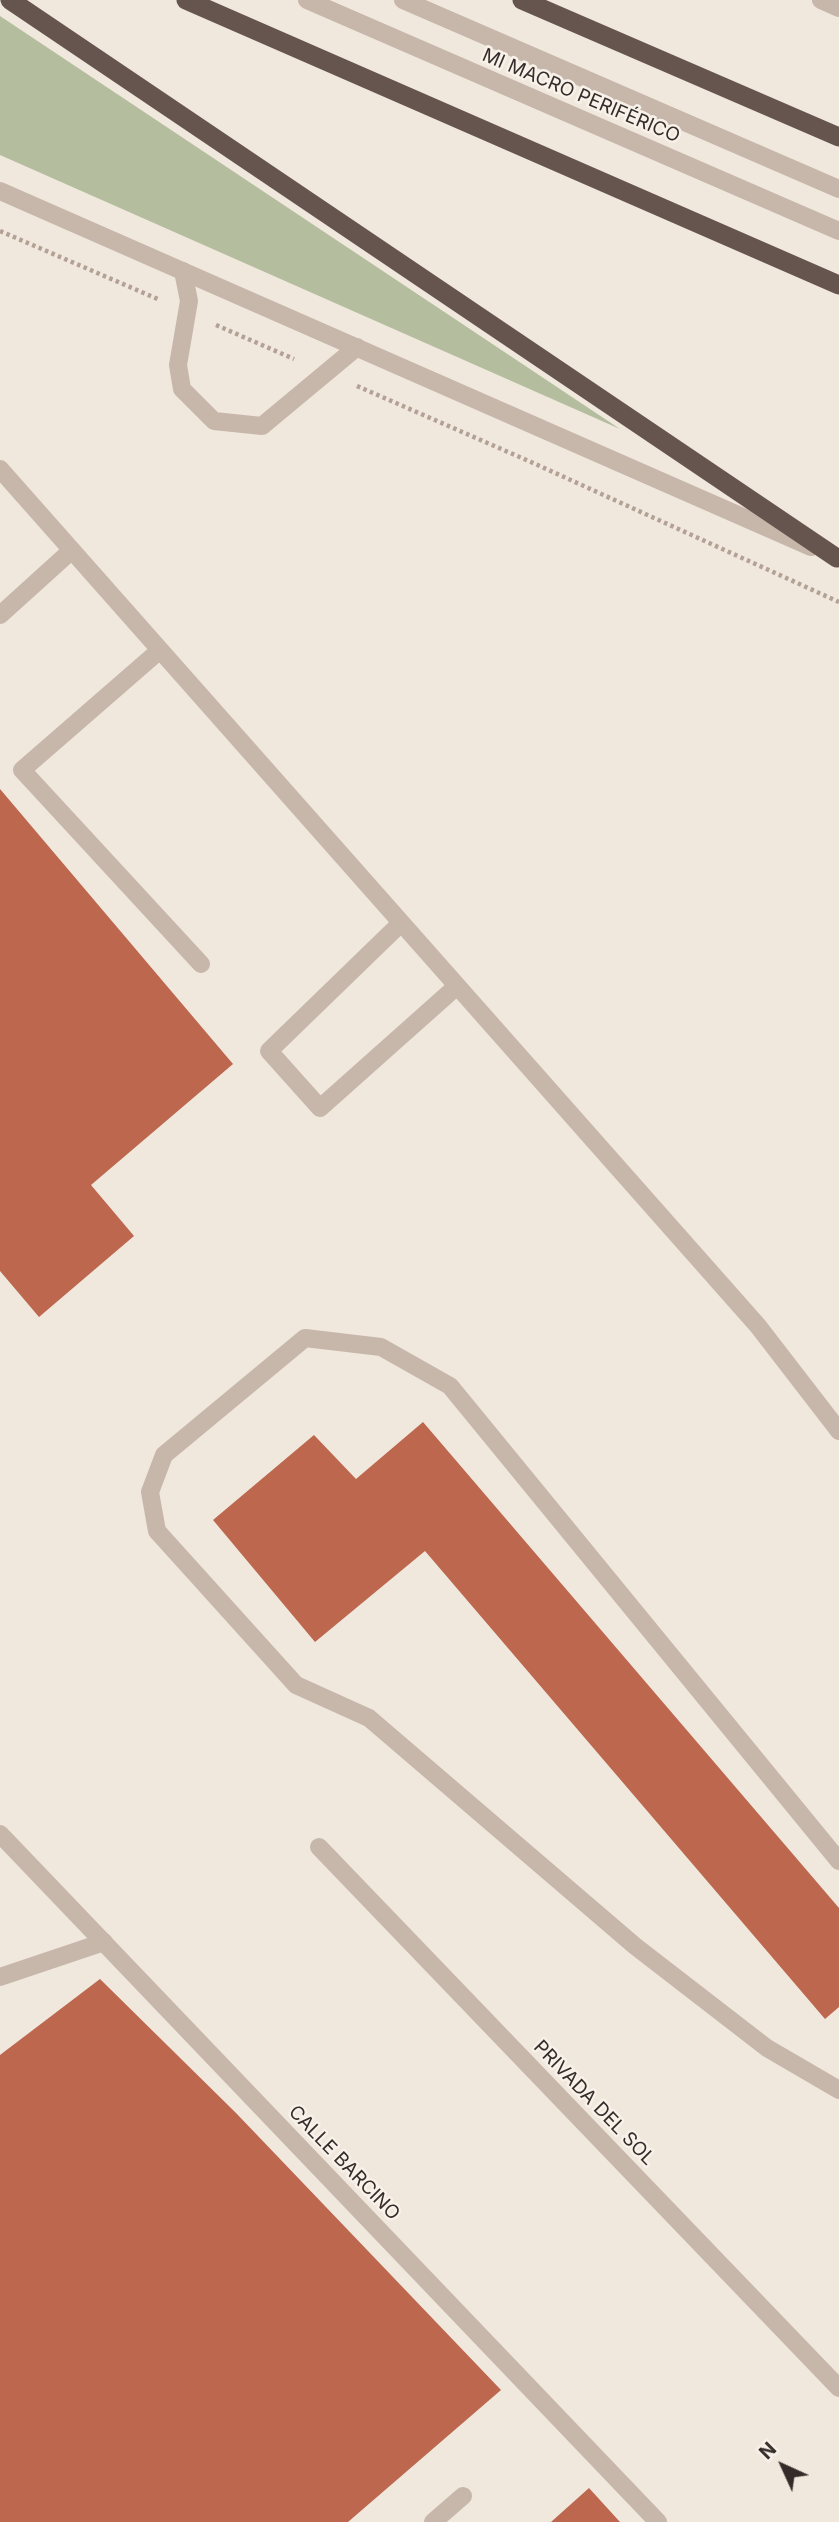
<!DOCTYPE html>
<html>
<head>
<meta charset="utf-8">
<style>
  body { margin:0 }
  #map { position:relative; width:839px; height:2522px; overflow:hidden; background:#f0e7dd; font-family:Inter,sans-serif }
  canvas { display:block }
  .north { position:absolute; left:748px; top:2431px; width:70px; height:70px; -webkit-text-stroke:5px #f8f1e9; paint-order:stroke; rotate:315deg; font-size:19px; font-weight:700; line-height:28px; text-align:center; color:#352c29 }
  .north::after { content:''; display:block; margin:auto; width:24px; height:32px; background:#352c29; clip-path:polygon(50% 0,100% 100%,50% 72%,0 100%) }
</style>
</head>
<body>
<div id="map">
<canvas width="839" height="2522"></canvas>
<div class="north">N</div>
</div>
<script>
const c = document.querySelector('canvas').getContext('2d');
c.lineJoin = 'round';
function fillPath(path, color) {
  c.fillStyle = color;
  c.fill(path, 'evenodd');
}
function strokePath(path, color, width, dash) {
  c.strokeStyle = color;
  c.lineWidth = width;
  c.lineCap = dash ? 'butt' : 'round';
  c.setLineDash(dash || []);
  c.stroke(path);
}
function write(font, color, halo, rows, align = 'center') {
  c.font = font + ' Inter,sans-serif';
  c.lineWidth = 5;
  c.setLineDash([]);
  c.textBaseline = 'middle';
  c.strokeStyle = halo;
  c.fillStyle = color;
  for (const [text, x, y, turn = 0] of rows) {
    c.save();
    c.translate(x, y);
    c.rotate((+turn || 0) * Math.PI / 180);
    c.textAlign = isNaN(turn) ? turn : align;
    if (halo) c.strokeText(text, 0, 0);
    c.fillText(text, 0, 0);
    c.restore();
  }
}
fillPath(new Path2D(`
  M0 16 620 429 0 155Z`), '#b4be9e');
fillPath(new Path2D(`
  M0 789 233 1064 91 1185 134 1236 39 1317 0 1271Z
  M423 1422 839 1908V2007L825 2019 425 1551 315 1642 213 1520 314 1435 356 1479Z
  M100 1979 236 2113 501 2390 348 2522H0V2055Z
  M589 2488 620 2522H551Z`), '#bc674e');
strokePath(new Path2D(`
  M0 231 160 300
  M216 325 294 359
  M357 386 531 462 839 602`), '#b3a194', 4.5, [3.5, 3.5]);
strokePath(new Path2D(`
  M307 0 839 231
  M403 0 839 189
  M183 271 189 301 178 365 182 389 214 421 262 426 357 347
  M0 469 758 1326 839 1431
  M0 615 72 550
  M160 650 22 770 201 964
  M401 923 269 1051 320 1108 457 986
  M839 1861 450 1386 381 1347 305 1338 164 1455 150 1492 157 1531 296 1685 369 1718 635 1946 767 2048 839 2090
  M0 1977 104 1942
  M433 2522 463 2496`), '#c7b7aa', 18);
strokePath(new Path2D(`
  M821 0 839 8
  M0 191 811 547
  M0 1834 658 2522
  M319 1847 839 2388`), '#c7b7aa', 18);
strokePath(new Path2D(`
  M10 0 837 558
  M186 0 839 285
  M522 0 839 137`), '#66554e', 19);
write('19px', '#352c29', '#f8f1e9', [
  ["MI MACRO PERIFÉRICO",581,96,23],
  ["PRIVADA DEL SOL",594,2103,46],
  ["CALLE BARCINO",344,2163,46]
]);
</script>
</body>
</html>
